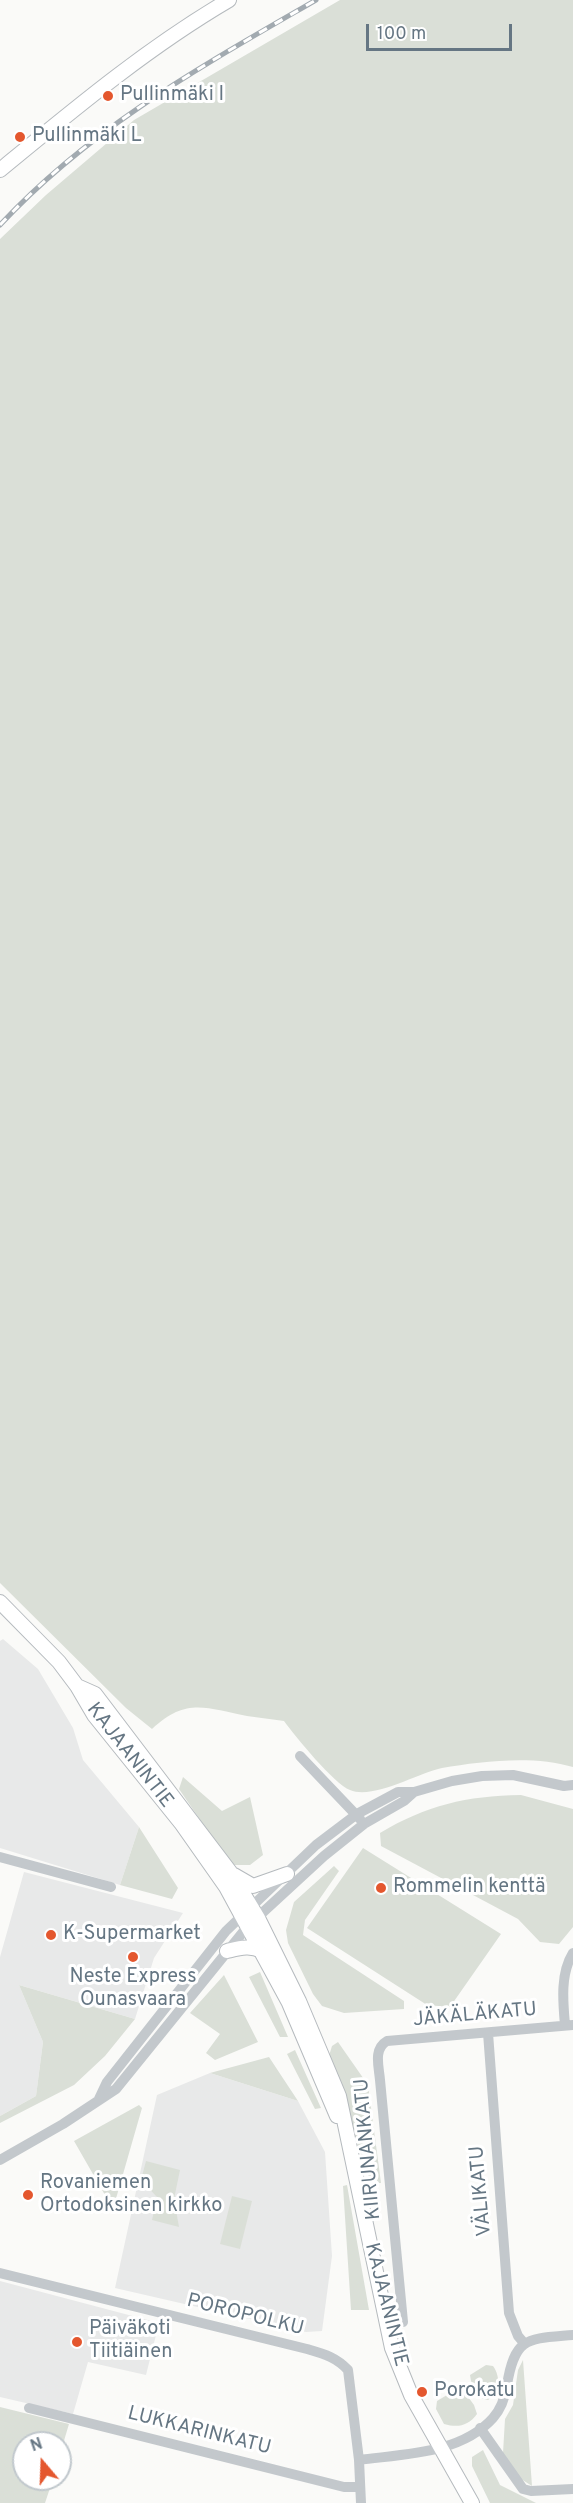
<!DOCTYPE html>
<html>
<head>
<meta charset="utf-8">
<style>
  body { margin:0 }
  #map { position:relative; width:573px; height:2503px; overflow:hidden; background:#fafaf8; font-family:Overpass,sans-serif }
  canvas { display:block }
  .north { position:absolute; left:12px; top:2431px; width:60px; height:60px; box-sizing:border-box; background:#fff; border:2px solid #c1c8cd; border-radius:50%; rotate:341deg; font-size:16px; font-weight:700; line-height:24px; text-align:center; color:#657683 }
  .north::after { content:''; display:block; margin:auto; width:21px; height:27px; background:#e4572e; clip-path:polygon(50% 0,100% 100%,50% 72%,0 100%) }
  .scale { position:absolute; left:366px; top:24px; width:146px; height:27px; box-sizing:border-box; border:3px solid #657683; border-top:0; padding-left:8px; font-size:18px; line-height:21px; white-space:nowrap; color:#657683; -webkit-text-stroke:4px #fff; paint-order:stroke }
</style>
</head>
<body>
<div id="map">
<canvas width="573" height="2503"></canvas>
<div class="north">N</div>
<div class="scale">100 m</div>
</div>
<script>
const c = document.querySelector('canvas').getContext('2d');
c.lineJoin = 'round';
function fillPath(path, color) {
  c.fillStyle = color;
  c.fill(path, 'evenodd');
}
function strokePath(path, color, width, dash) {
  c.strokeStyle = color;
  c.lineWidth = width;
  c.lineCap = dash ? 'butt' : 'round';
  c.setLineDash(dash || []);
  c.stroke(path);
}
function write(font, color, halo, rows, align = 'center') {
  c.font = font + ' Overpass,sans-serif';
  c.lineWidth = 6;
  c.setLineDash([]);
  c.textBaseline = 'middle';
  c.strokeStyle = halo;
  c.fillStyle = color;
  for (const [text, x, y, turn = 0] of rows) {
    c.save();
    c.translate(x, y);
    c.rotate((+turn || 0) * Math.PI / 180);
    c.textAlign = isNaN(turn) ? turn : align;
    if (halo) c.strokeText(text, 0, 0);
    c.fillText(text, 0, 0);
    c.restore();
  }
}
fillPath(new Path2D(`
  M3 1639 38 1669 73 1728 83 1760 139 1827 120 1885 0 1848V1641Z
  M24 1872 183 1913 154 1958 135 2019 19 1985 43 2042 36 2096 0 2116V1957Z
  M210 2073 298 2101 325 2152 332 2256 322 2331 306 2332 115 2288 157 2095Z
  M0 2281 159 2323 146 2375 88 2362 73 2414 0 2397Z`), '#e8e9e9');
fillPath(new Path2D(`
  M340 0H573V1767C534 1755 481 1761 442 1768 418 1773 373 1800 350 1790 334 1784 295 1736 284 1721 272 1719 259 1718 247 1716 206 1708 186 1697 152 1729L126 1708 0 1583V239L46 195 134 120Z
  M183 1777 222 1811 250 1797 263 1855 250 1865H231L179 1789Z
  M521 1795 573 1809V1927L559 1944 540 1942 518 1919 381 1846 380 1833C427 1805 466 1796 521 1795Z
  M139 1827 178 1888 172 1899 120 1885Z
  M363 1848 501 1934 450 2007 427 2005 307 1928Z
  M334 1866 339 1871 305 1920 303 1935 404 2001V2009L344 2013 322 2006 313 1994 288 1943 286 1930 294 1902Z
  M260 1972 288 2037H280L249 1977Z
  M224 1975 258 2042 215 2060 206 2053 220 2034 190 2013Z
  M19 1985 135 2019 105 2056 74 2085 0 2123V2116L36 2096 43 2042Z
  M338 2042 368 2085 381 2183H371L328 2059 332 2046Z
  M295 2050 321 2108 315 2109 287 2054Z
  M269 2057 298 2101 210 2073Z
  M139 2105 142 2108 113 2209 74 2141Z
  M146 2161 180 2170 174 2199 179 2227 152 2220 157 2197 141 2180Z
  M347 2185 369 2310H351L343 2186Z
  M232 2196 252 2201 240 2249 220 2244Z
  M523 2360 532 2486 521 2479 503 2453 505 2419 513 2405 518 2370Z
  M486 2365 493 2366C501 2377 500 2393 488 2400L481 2398 471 2381 470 2375Z
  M457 2389 463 2390 474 2405 477 2414C468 2426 458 2428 444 2424L436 2409 437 2401Z
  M0 2407 69 2424 60 2454V2443H24V2479H53L45 2503H0Z
  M483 2450 500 2485 536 2503H490L472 2466V2457Z`), '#dadfd7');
const major = new Path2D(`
  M0 170C73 110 147 48 229 0
  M0 1602 59 1662 77 1686 94 1715 181 1823 226 1887 289 2003 337 2116
  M77 1686 95 1694 231 1873 258 1918 299 2001 339 2096 392 2348 411 2395 472 2503
  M234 1875 253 1886 287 1874
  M227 1951C240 1948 250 1945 262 1951`);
strokePath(major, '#b5babe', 16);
strokePath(new Path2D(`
  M300 1756 360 1819
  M0 1857 111 1887
  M565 2025C563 2002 560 1974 573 1953
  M488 2033 509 2313 518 2336 524 2343
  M99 2099 107 2082 226 1931 316 1845 357 1814 398 1792H414L452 1781 482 1776 513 1775 564 1786 573 1785
  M0 2160 63 2124 116 2089 248 1926 324 1856 364 1824 404 1801 414 1792
  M0 2273 307 2349C324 2354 336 2357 348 2370L359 2460 361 2503
  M403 2322 380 2080C379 2067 373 2049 387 2041L573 2025
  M29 2408 344 2487H360
  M480 2428 523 2489 531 2491 573 2489
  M359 2460C403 2454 461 2454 493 2418 501 2409 505 2398 507 2385 515 2336 528 2339 573 2335`), '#c3c8cc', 10);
strokePath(major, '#fff', 14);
const rail = new Path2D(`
  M0 225C91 127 202 66 316 0`);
strokePath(rail, '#a2aab0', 5);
strokePath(rail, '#fff', 3, [9]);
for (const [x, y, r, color] of [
  [108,96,6,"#e4572e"],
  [20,137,6,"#e4572e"],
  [381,1888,6,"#e4572e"],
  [51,1935,6,"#e4572e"],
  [133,1957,6,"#e4572e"],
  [28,2195,6,"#e4572e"],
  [77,2342,6,"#e4572e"],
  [422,2392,6,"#e4572e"]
]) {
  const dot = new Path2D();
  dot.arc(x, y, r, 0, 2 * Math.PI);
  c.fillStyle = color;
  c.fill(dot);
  strokePath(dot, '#fff', 2);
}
write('20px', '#657683', '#fff', [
  ["Pullinmäki I",120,96],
  ["Pullinmäki L",32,137],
  ["Rommelin kenttä",393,1888],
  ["K-Supermarket",63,1935],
  ["Neste Express",133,1978,"center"],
  ["Ounasvaara",133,2001,"center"],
  ["Rovaniemen",40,2184],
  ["Ortodoksinen kirkko",40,2207],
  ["Päiväkoti",89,2330],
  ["Tiitiäinen",89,2353],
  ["Porokatu",434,2392]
], 'left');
write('20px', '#657683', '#fff', [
  ["KAJAANINTIE",129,1756,52],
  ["JÄKÄLÄKATU",475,2016,-5],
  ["KIIRUNANKATU",369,2149,-95],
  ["VÄLIKATU",482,2191,-95],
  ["KAJAANINTIE",385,2305,76],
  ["POROPOLKU",245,2316,14],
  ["LUKKARINKATU",199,2432,14]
]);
</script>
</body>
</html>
